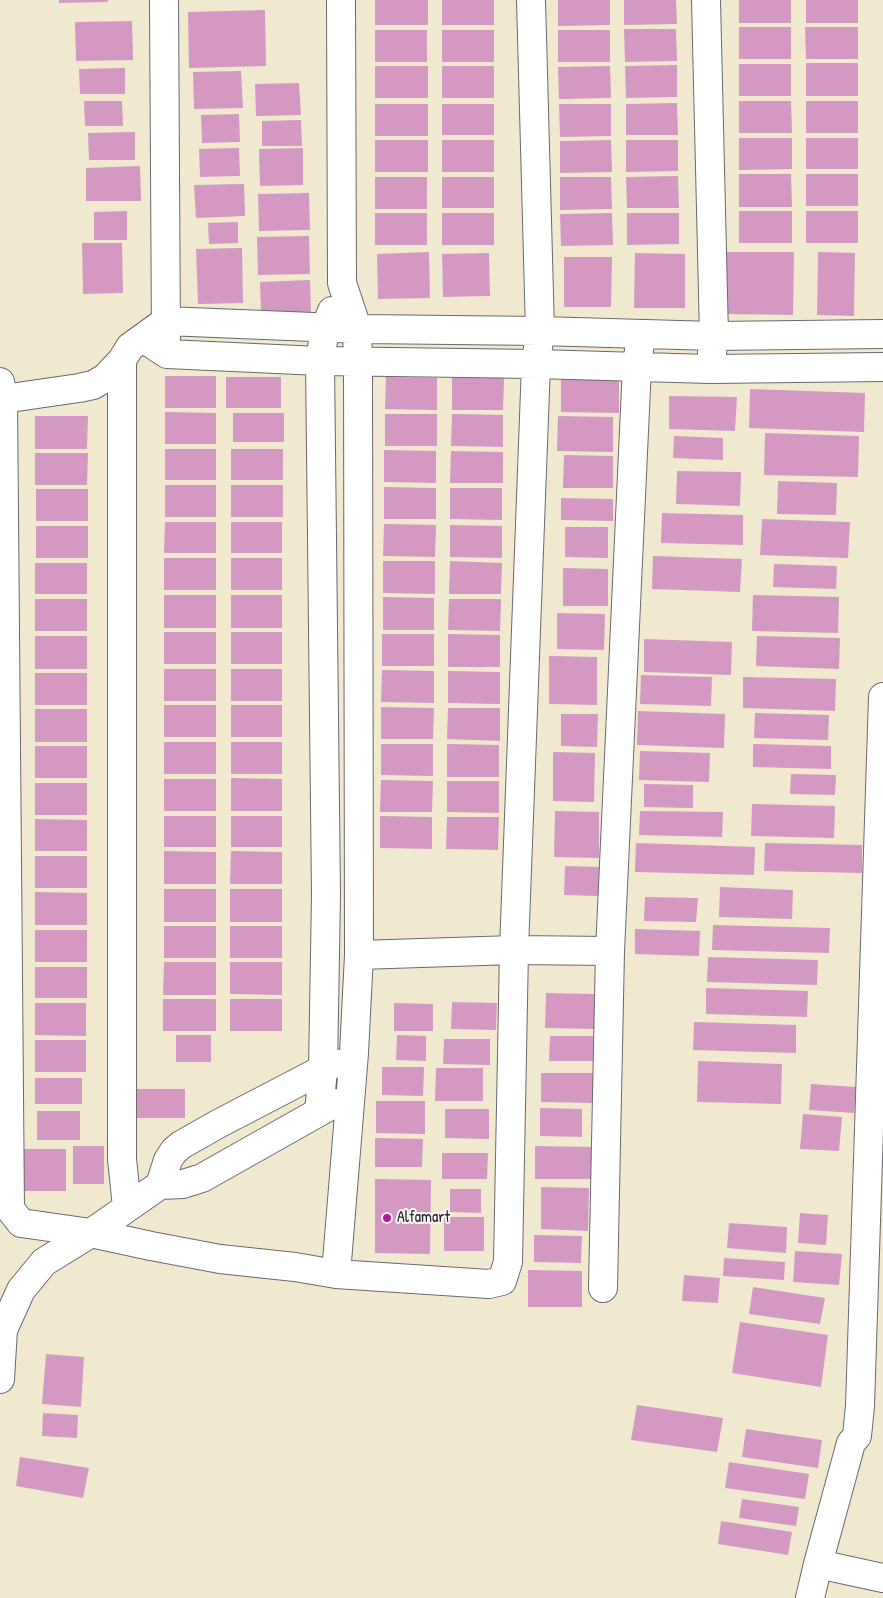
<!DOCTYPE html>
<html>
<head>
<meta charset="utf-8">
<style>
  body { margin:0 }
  canvas { display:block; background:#f1e9cf }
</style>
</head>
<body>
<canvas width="883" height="1598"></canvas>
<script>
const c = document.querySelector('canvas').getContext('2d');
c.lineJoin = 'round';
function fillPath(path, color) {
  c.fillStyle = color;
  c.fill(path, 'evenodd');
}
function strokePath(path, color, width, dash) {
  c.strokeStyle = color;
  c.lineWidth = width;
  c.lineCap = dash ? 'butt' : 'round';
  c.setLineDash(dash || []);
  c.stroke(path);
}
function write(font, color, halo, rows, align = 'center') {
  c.font = font + ' "Patrick Hand",sans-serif';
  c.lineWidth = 4;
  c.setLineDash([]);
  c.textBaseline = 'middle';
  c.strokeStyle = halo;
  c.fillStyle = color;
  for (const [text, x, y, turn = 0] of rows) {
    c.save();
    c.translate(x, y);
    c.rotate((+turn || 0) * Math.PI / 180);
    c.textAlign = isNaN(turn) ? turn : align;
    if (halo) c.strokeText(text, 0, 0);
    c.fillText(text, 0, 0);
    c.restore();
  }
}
fillPath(new Path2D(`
  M59 0H108V2L59 3Z
  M375 0H428V25H375Z
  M442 0H494V25H442Z
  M558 0H610V25L558 26Z
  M624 0H676L677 24 624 25Z
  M739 0H791V23H739Z
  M806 0H858V23H806Z
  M265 10 266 66 189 68 188 12Z
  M132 21 133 60 76 61 75 22Z
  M739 27H791V59H739Z
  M805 27H858V59H806Z
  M624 29H676L677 61 625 62Z
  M375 30H427V62H375Z
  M442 30H494V62H442Z
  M558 30H610V62H558Z
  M806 63H858V96H806Z
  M739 64H791V96H739Z
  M677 65V97L626 98 625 66Z
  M375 66H428V98H375Z
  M442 66H494V98H442Z
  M610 66 611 98 559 99 558 67Z
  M125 68V94H80L79 69Z
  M241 71 243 108 194 109 193 72Z
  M299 83 301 115 256 116 255 84Z
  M84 101H122L123 126H85Z
  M739 101H791L792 133H739Z
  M806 101H858V133H806Z
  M677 103 678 135H626V104Z
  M375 104H428V136H375Z
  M442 104H494V135H442Z
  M559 104H611V136L560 137Z
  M239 114 240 142 202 143 201 115Z
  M301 120 302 146H262V121Z
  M135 132V160H89L88 133Z
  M739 138H792V169L739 170Z
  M806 138H858V169H806Z
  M375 140H428V172H375Z
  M442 140H494V172H442Z
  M611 140 612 172 560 173V141Z
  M626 140H678V171L626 172Z
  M239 148 240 176 200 177 199 149Z
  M303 148V185L260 186 259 149Z
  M140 166 141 201H86V168Z
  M739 174H791L792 207H739Z
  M806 174H858V206H806Z
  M678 176 679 208H627L626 177Z
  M375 177H427V209H375Z
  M442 177H494V208H442Z
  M560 177H611L612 209 560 210Z
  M244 184 245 216 196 218 194 185Z
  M309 193 310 230 259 231 258 194Z
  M127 211V240H94V212Z
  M739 211H792V243H739Z
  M806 211H858V243H806Z
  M375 213H427V245H375Z
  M442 213H494V245H442Z
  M612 213 613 245 561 246 560 214Z
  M627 213H679V244L627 245Z
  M238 222V243L209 244 208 223Z
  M309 236 310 274 258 275 257 237Z
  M82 243H122L123 293 83 294Z
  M242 248 243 303 198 304 196 249Z
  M429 252 430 298 378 299 377 254Z
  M727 252H794L793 315 726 314Z
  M818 252 855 253 854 316 817 315Z
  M489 253 490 296 443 297 442 254Z
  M635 253 685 254V308H634Z
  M564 257H612L611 307H564Z
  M310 280 311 312 261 313 260 282Z
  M561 375 619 376V413L561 412Z
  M165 376H216V408H165Z
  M226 377H281V408H226Z
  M386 377 437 378V410L385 409Z
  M452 378H504L503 410H452Z
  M750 389 865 393 864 432 749 428Z
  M669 396 737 397 735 431 669 429Z
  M165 412 216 413V444H165Z
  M233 413H284V442H233Z
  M385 414H437V446H385Z
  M452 414 503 415V447L451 446Z
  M35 416H88L87 449H35Z
  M558 416 613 417V452L557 451Z
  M765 433 859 436 858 477 764 475Z
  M674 436 723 438V460L673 458Z
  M165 449H216V480H165Z
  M231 449H283V480H231Z
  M384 450 436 451V483L384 482Z
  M451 451 503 452V483H450Z
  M35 453H88L87 485H35Z
  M564 455 613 456V488H563Z
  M677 471 741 472 740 506 676 504Z
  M778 481 837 483 836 515 777 514Z
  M165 485H216V517H165Z
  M231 485H283V517H231Z
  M384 487 436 488V519H384Z
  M450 488H502V520L450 519Z
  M36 489H88V521H36Z
  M561 498 613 499V521L561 520Z
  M662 513 743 515V545L661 543Z
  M762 519 850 522 848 558 760 555Z
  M165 522H216V553H164Z
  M231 522H282V553H231Z
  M384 524 436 525 435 557 383 556Z
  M450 525 502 526V558L450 557Z
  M36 526H88V558H36Z
  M565 527H608V558L565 557Z
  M653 556 742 559 740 592 652 589Z
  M164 558H216V590H164Z
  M231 558H282V590H231Z
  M383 561H435V594L383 593Z
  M450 561 502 563 501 594H449Z
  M35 563H87V594H35Z
  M774 564 837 566 836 589 773 587Z
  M563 568 608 569V606H563Z
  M164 595H216V628H164Z
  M231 595H282V628H231Z
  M753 595 839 597 838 633 752 631Z
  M383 597 434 598V630H383Z
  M35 599H87V631H35Z
  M449 599H501L500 631 448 630Z
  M557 613 605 614 604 650 557 649Z
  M164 632H216V664H164Z
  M231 632H282V664H231Z
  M382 634H434V666H382Z
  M448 634 500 635V667H448Z
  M35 636H87V669H35Z
  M757 636 840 638 839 669 756 666Z
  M644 639 732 642 731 675 644 672Z
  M549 656 597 657V705L549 704Z
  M164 669H216V701H164Z
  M231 669H282V701H231Z
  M382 670 434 671V703L381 702Z
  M448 671 500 672V704L448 703Z
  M35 673H87V705H35Z
  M641 675 712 677 711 706 640 704Z
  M743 677 836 679 835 711 743 708Z
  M164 705H216V737H164Z
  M231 705H282V737H231Z
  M381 707 434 708 433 739H381Z
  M448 708H500V741L447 739Z
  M35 709H87V742H35Z
  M638 711 725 714 724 748 637 745Z
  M755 713 829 715 828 740 754 738Z
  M561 714H598L597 747 561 746Z
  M164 742H216V774H164Z
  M231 742H282V774H231Z
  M381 744H433V776L381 775Z
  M447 744 499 745V777H447Z
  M753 744 831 746V769L753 767Z
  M35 746H87V778H35Z
  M640 751 710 753 709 782 639 780Z
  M553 752 595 753 594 802 553 801Z
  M791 774 836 775 835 795 790 794Z
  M231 778 282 779V811H231Z
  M164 779H216V811H164Z
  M381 780 433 781 432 812H380Z
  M447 781H499V813L447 812Z
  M35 783H87V815H35Z
  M644 784 693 785V808L644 807Z
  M752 804 835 806 834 838 751 836Z
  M555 811 599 812V858L554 857Z
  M640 811 723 812 722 837 639 835Z
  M164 816H216V847H164Z
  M231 816H282V847H231Z
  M380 816 432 817V849L380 848Z
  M447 817H499L498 850 446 849Z
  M35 819 87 820V851H35Z
  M636 843 755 847 754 875 635 872Z
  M765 843 862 845V873L764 871Z
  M164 851 216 852V884H164Z
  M231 851 282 852V884H230Z
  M35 856H87V888H35Z
  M565 866 599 867 598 896 564 895Z
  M720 887 793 890 792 919 719 917Z
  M164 889H216V922H164Z
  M230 889H282V922H230Z
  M35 892 87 893V925H35Z
  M645 897 698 898 696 922 644 921Z
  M713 925 830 928 829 953 712 950Z
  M164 926H216V958H164Z
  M230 926H282V958H230Z
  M635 929 700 931 699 956 635 954Z
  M35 930H87V962H35Z
  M708 957 818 960 817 985 707 982Z
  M164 962H216V995H163Z
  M230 962H282V995L230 994Z
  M35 967H87V998H35Z
  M706 988 808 991 807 1017 706 1014Z
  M546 993 594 994V1029L545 1028Z
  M163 999H216V1031H163Z
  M230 999H282V1031H230Z
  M452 1002 497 1003 496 1030 451 1029Z
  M35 1003H86V1036L35 1035Z
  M394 1003 433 1004V1031H394Z
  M694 1022 796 1025V1053L693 1050Z
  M176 1035H211V1062H176Z
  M397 1035 426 1036V1061L396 1060Z
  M550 1036H593V1061H549Z
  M444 1039H490V1065L443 1064Z
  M35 1040H86V1072H35Z
  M698 1061 782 1064 781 1104 697 1102Z
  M382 1067H424L423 1096 382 1095Z
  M436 1068H483V1101H435Z
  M541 1073H593V1103L541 1102Z
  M35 1078H82V1104H35Z
  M811 1084 856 1087 854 1113 809 1110Z
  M137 1089H185V1118H137Z
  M376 1101H425V1134L376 1133Z
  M540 1108 582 1109V1137L540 1136Z
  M445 1109H489V1139L445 1138Z
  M37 1111H80V1140H37Z
  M803 1114 842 1117 839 1151 800 1149Z
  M375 1138 423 1139 422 1167H375Z
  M73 1146H104V1184H73Z
  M535 1146 594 1147 593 1179H535Z
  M22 1149H66V1191H22Z
  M442 1153H488L487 1179H442Z
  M375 1179 431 1180 430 1254 375 1253Z
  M541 1187 589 1188 588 1231 541 1229Z
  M450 1189H481V1213L450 1212Z
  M800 1213 828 1215 826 1245 798 1243Z
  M444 1217H484V1251H444Z
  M729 1223 787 1227 786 1253 727 1248Z
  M534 1235 582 1236 581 1263 534 1262Z
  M795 1251 842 1254 839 1285 793 1282Z
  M724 1258 785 1262 784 1280 723 1276Z
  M528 1270 582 1271V1307H528Z
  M684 1275 720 1278 718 1303 682 1301Z
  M753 1287 825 1298 820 1324 749 1314Z
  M740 1322 828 1335 821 1387 732 1373Z
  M46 1354 84 1357 81 1407 42 1404Z
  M637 1405 723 1418 717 1452 631 1440Z
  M43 1413 78 1415 77 1438 42 1436Z
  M746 1429 822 1440 818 1468 742 1457Z
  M20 1457 89 1468 83 1498 16 1486Z
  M729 1462 809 1474 805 1499 725 1488Z
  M742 1499 799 1507 796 1526 739 1518Z
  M721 1521 792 1532 788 1555 718 1544Z`), '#d499c3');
const minor = new Path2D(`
  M164 0 166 340
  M706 0 714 336 712 353
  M143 338 167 354 320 361 536 364 710 369 883 367
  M122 360V1159L127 1207
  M0 382 3 399 10 1209 21 1223 91 1233 151 1246 220 1259 295 1267 336 1274 489 1284 502 1281 508 1262 514 950 536 364 540 331 531 0
  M3 399 79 388 93 385 105 378 122 360 130 347 166 321 362 329 540 331 714 336 883 334
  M359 955 514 950 610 951
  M319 1112 323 1070 326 895 320 361 325 328 332 311
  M160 1185 168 1160 174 1151 181 1145 218 1124 335 1063
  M336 1274 354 1053 359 955 358 361 357 328 342 283 341 0
  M603 1288 610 951 637 366 641 334
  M0 1379 3 1330 21 1290 44 1262 91 1233 160 1185 183 1184 202 1178 335 1103
  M818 1564 883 1578
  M810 1598 818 1564 851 1443 857 1436 860 1406 883 697`);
strokePath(minor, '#6a686f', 30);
strokePath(minor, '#fff', 28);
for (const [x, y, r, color] of [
  [387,1218,5,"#b5179e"]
]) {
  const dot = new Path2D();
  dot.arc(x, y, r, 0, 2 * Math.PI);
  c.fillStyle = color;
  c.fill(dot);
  strokePath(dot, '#fbf7ec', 2);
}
write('16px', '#22223b', '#fbf7ec', [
  ["Alfamart",397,1218]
], 'left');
</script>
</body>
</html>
